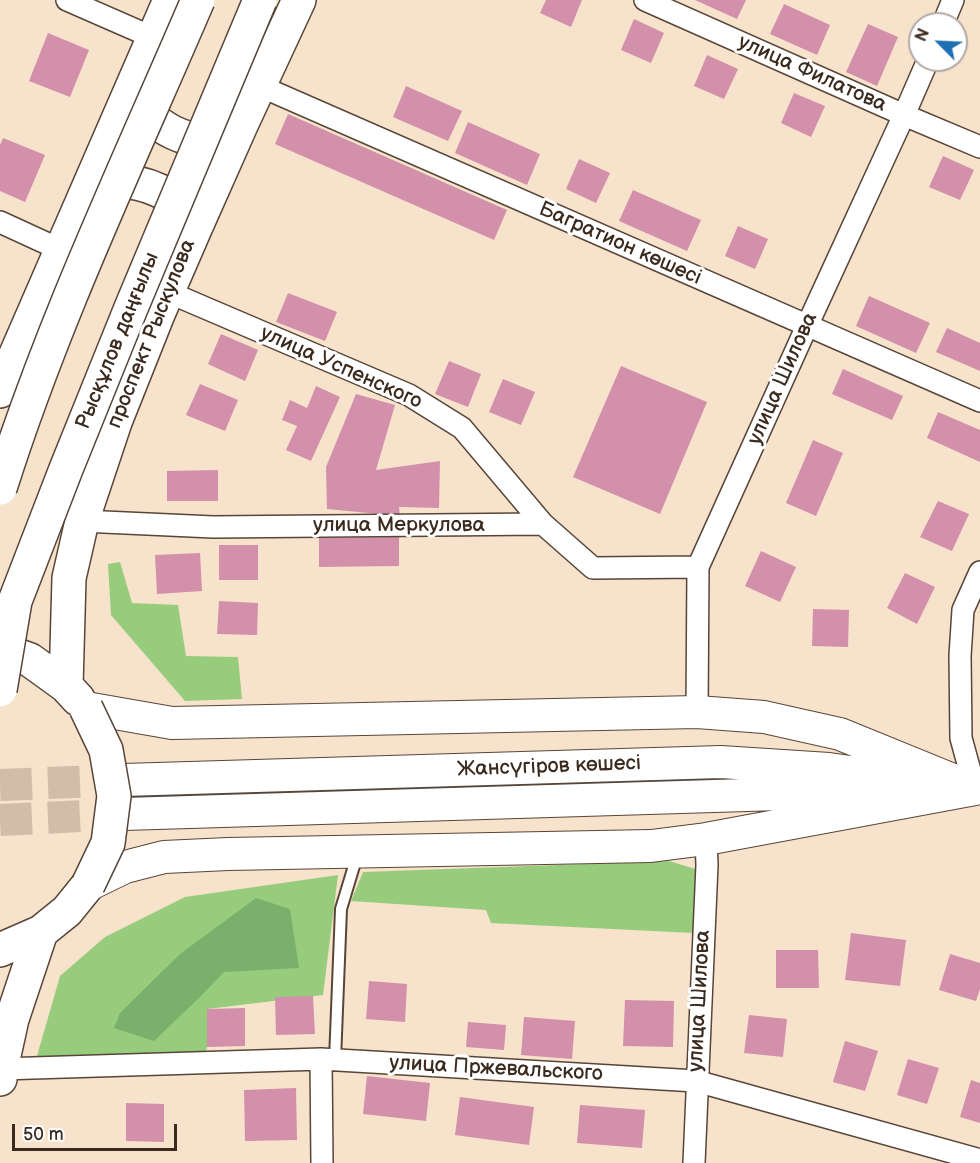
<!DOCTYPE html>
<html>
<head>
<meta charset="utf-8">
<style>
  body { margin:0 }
  #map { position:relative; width:980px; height:1163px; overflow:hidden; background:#f7e2cb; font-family:"Balsamiq Sans",sans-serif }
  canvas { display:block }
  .north { position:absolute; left:908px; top:12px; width:60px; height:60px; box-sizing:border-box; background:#fff; border:2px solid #b1aaa5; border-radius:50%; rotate:294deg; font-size:16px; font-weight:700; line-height:24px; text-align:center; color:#3b2a1e }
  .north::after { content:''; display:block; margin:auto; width:21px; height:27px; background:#1f6fb2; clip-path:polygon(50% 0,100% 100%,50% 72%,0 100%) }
  .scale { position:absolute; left:12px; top:1124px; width:165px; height:27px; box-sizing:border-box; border:3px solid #3b2a1e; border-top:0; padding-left:8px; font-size:18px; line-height:21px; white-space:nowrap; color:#3b2a1e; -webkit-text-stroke:4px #fff; paint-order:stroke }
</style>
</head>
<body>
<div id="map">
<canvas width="980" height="1163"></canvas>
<div class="north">N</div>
<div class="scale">50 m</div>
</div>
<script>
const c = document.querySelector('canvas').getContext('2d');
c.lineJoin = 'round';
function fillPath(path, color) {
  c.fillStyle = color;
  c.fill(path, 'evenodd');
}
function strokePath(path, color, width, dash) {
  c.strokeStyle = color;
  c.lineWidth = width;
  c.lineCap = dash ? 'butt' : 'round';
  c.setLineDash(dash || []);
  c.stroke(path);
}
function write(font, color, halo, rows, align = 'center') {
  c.font = font + ' "Balsamiq Sans",sans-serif';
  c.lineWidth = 6;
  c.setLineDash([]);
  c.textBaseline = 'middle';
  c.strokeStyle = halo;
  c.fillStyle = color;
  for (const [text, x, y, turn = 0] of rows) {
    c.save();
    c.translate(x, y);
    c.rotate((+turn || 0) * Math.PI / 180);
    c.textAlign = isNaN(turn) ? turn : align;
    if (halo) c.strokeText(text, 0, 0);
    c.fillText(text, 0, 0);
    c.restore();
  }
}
fillPath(new Path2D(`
  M120 562 132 603 178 605 186 656 238 657 242 699 185 701 111 615 108 564Z
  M669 861 702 871 693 933 491 923 486 910 351 901 363 872Z
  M338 875 323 995 207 1009V1047L205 1056H37L60 976 105 937 185 897Z`), '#98cc7d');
fillPath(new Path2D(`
  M256 898 290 909 299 968 224 972 200 997 154 1041 114 1028 120 1013 180 954Z`), '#7ab06c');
fillPath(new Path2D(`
  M546 0H582L571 27 540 13Z
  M695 0H746L737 19Z
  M784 4 830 25 817 55 770 34Z
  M634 19 664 33 651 63 621 50Z
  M868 24 898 37 877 86 846 72Z
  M48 33 89 50 70 97 29 81Z
  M707 55 738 69 724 99 694 86Z
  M406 86 462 111 448 141 393 117Z
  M794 93 825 106 811 137 781 123Z
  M288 114 507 210 494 240 275 144Z
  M468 122 540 154 527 185 455 153Z
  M3 138 45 155 25 202 0 191V145Z
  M943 156 974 170 960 200 929 187Z
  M579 159 610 173 596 203 566 189Z
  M633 190 701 220 687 251 619 221Z
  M738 226 768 239 755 269 725 256Z
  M288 293 337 312 325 341 276 322Z
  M869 296 930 323 916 353 856 326Z
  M947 328 980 343V371L936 352Z
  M221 334 258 350 245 381 208 364Z
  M449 361 481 374 468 407 435 394Z
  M621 366 707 402 660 514 573 477Z
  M843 369 903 396 892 420 832 394Z
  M503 379 535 392 521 425 489 412Z
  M200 384 238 400 225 431 186 415Z
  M316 386 340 397 311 461 286 450 297 426 282 420 290 400 307 408Z
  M356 394 395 405 376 470 440 461 439 508 399 507 400 516 327 509 326 467Z
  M938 412 980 430V462L927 438Z
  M813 440 843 453 816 516 786 503Z
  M218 470V501H167V471Z
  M938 501 969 514 952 551 920 537Z
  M399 537V566L319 567V538Z
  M219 545H258V580H219Z
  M761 551 796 567 780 602 745 586Z
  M200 553 202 591 157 594 155 555Z
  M905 573 935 587 917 624 887 608Z
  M219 601 258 603 257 635 217 634Z
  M813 609 849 610 848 647 812 646Z
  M851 933 906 940 900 986 845 980Z
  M776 950H818L819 988H776Z
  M950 954 980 963V989L976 1001 939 990Z
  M369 981 407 984 405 1022 366 1019Z
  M313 996 315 1034 276 1035 275 997Z
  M625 1000 674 1001 673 1047 623 1046Z
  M245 1008V1046L207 1047V1009Z
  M749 1015 787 1019 783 1057 744 1053Z
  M524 1017 575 1021 572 1059 521 1055Z
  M468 1022 506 1025 504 1050 466 1047Z
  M845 1041 878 1051 865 1091 833 1082Z
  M908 1059 939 1068 927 1104 897 1095Z
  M367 1076 430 1083 426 1121 363 1114Z
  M971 1080 980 1083V1123L960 1117Z
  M296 1088 297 1140 245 1141 244 1090Z
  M460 1097 534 1107 529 1145 455 1135Z
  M126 1103 164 1104V1142L126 1141Z
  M580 1105 645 1110 642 1148 577 1143Z`), '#d390ab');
strokePath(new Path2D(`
  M0 785 123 780
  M0 820 124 814`), '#d1bda8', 32, [32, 16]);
const lane = new Path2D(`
  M335 1060 341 909 357 856`);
const street = new Path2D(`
  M67 0 154 38
  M645 0 904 115 980 147
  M943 24 953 0
  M260 86 980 401
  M0 222 61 250
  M168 292 409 395 462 428 543 524
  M82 521 213 527 543 524 593 568 698 567
  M697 712 698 567 807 326 904 115 928 60
  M975 789 961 738 960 656 963 610 980 572
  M321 1059 322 1163
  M1 1069 321 1059 696 1081 980 1160
  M694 1163 707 865 706 839`);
const secondary = new Path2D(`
  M86 708 172 723 697 712 764 717 840 734 975 789
  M123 780 721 762 829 769 930 783
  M124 814 878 791
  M88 885 125 867 164 857 228 854 651 846 706 839 975 789`);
const primary = new Path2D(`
  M133 92C147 125 195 154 229 132
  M94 187C99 185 106 181 112 181 143 180 180 193 191 224
  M0 391 170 0
  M0 649 30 660 66 686 78 699
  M66 686 69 578 82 521 115 422 158 314 194 231 241 125 299 0
  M0 950 41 932 67 911 88 885
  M0 1079 1 1069 12 1019 41 932`);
strokePath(lane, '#574638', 14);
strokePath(street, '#574638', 24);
strokePath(secondary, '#574638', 34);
strokePath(primary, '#574638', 36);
strokePath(lane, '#fff', 10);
strokePath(street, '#fff', 21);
strokePath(secondary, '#fff', 32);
strokePath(primary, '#fff', 33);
const primaryBridge = new Path2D(`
  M0 488C53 321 129 161 198 0
  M0 690 15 601 66 469 131 308 260 0
  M86 708 106 750 114 796 108 843 88 885`);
strokePath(primaryBridge, '#574638', 36, []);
strokePath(primaryBridge, '#fff', 33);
write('21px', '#3b2a1e', '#fff', [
  ["улица Филатова",812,74,24],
  ["Багратион көшесі",620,244,24],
  ["проспект Рыскулова",152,334,-68],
  ["Рысқұлов даңғылы",118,341,-68],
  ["улица Успенского",341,368,24],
  ["улица Шилова",783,379,-66],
  ["улица Меркулова",399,526],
  ["Жансүгіров көшесі",549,767,-2],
  ["улица Шилова",700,1001,-87],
  ["улица Пржевальского",496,1069,3]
]);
</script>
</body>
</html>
